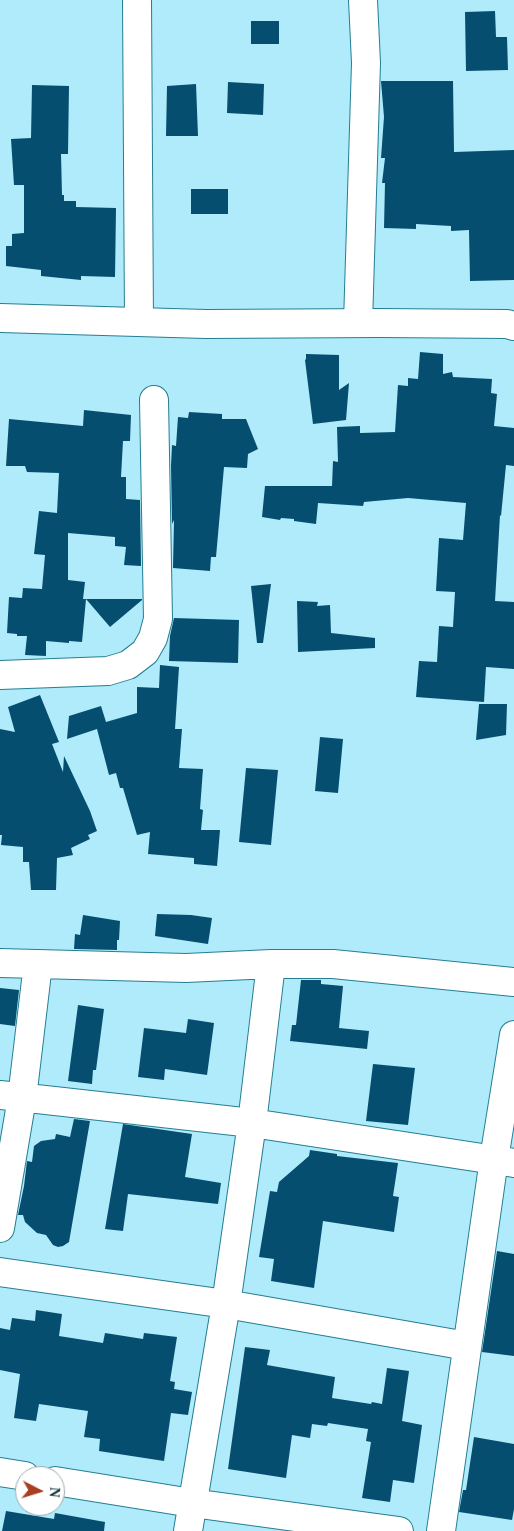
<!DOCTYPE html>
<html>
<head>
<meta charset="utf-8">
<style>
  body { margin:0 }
  #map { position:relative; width:514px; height:1531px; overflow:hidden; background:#afebfb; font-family:"Times New Roman",serif }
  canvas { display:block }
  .north { position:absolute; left:15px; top:1466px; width:50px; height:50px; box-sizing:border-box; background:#fff; border:1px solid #9baaae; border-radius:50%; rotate:95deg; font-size:14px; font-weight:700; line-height:20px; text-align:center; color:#062b34 }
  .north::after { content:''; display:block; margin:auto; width:18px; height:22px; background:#a73f21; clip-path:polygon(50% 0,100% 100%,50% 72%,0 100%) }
</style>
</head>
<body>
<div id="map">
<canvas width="514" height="1531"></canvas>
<div class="north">N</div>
</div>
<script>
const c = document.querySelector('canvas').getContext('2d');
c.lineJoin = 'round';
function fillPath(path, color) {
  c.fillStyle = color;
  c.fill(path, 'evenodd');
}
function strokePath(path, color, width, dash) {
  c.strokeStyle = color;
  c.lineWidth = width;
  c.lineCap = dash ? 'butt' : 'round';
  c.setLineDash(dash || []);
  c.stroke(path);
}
fillPath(new Path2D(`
  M495 11 496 37H507L508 70 466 71 465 12Z
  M251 21H279V44H251Z
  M381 81H453L454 152 514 150V280L470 281 469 230 451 231V226L416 224V229L384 228 385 183H382L385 158H381L384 117Z
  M228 82 264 84 263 115 227 113Z
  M196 84 198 136H166L167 86Z
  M32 85 69 86 68 154H61L62 195H64V201H76V207L116 208 115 277 81 276V280L41 276V270L6 266V246H12V234L24 233V185H14L11 139 31 138Z
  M191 189H228V214H191Z
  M420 352 443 354V374L452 372 453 377 492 379 491 393 497 394 494 426 514 428V466L506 465 501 516 500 515 495 601 514 602V669L486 667 484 702 416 697 419 661 437 662 439 626 453 627 455 592 436 591 439 538 463 540 466 503 408 498 364 502 363 506 318 503 316 524 294 521V519L281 518 280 520 262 517 265 486H332L333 461 338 462 337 427 360 426V433L395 432 398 385 408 386V378L418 379Z
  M306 354 339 355V390L349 383 346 420 313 424 305 360 306 359Z
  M84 410 131 415 130 441H123L121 477H126V499L140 500 141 566 124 565 126 547 115 546V537L68 533V580L85 582 83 599H142V600L110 627 86 599 82 642 69 641V643L46 641V656L25 655 27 636H17V634L7 633 9 597 22 598 23 588 42 589 45 555 34 554 39 511 57 513 59 473 27 472 25 466H6L9 419 83 426Z
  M189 412 222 414V419H246L258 449 248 454 247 468 224 467 216 557H211L210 571 173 568 174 520 172 524 171 466 172 445 176 446 178 417 188 418Z
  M271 584 263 643H257L251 586Z
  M297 601 318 602 317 606 330 605 331 633 375 638V648L298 652Z
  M174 618 239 620 238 663 169 661 170 636Z
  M160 665 179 667 175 729H182L179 768 203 769 200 809 203 810 201 830H220L217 866 194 864V858L148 854 150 832 137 835 123 788H120L116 773 109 775 97 729 67 739 69 716 101 706 106 722 137 713V687L159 688Z
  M40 695 59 742 52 744 63 772 64 756 90 811 97 831 88 835 90 839 71 848 73 855 57 858 56 890H31L29 862H23V847L1 845 2 835H0V729L15 732 8 707Z
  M479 704H507L506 735 476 740Z
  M320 737 343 739 338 793 315 791Z
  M246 768 278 770 271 845 239 842Z
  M157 914 191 915 212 918 208 944 155 936Z
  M83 915 120 921 119 940H117V950L74 949 75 934 80 935Z
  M301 980H321V984L343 986 339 1028 369 1031 367 1049 290 1041 292 1025H296Z
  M0 988 19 990 15 1026 0 1024Z
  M78 1005 104 1009 96 1070H93L92 1084 68 1081Z
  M188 1019 214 1023 207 1075 165 1069 164 1080 138 1077 144 1028 186 1033Z
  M373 1064 415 1068 408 1125 366 1121Z
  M74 1119 90 1121 69 1242 63 1246 58 1247 53 1245 46 1235 37 1233 25 1222 23 1215H18L24 1186 27 1161 32 1162 34 1146 41 1141 55 1139 56 1134 70 1137Z
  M123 1124 192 1134 185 1177 221 1183 218 1204 128 1194 123 1231 105 1229Z
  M310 1150 337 1154V1156L398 1163 393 1196 399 1197 394 1232 323 1221 314 1288 271 1281 274 1259 259 1257 270 1191 277 1192 279 1182 309 1156Z
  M497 1251 514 1254V1356L482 1352Z
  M36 1310 62 1314 59 1336 103 1343 105 1333 143 1339 144 1333 177 1337 170 1381 175 1382 174 1389 192 1392 188 1415 171 1413 164 1461 99 1451 100 1439 84 1437 88 1411 39 1404 36 1421 14 1418 20 1374 0 1370V1328L10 1330 12 1318 35 1321Z
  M245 1347 270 1350 267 1365 335 1377 332 1398 371 1404 372 1402 382 1404 387 1368 409 1371 402 1421 422 1425 414 1483 393 1480 390 1502 362 1498 371 1442 366 1441 368 1429 328 1423 327 1426 312 1424 310 1438 292 1435 286 1478 228 1469Z
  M474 1437 514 1444V1509L512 1520 459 1512 463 1490H466Z
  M6 1511 54 1519 55 1513 105 1522 104 1531H2Z`), '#054e6f');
const minor = new Path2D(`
  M137 0 139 322
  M0 318 206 324 378 323 507 324 514 326
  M358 323 366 63 363 0
  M0 675 108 671 128 665 145 652 153 638 158 619 154 400
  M0 963 186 968 271 964H333L514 982
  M0 1095 252 1123 514 1163
  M0 1228 22 1098 38 964
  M0 1272 226 1304 467 1346
  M0 1472 25 1476
  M55 1481 192 1503 399 1531
  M188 1531 226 1304 252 1123 271 964
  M441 1531 494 1159 514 1035`);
strokePath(minor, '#257e92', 30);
strokePath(minor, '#fff', 28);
</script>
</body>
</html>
